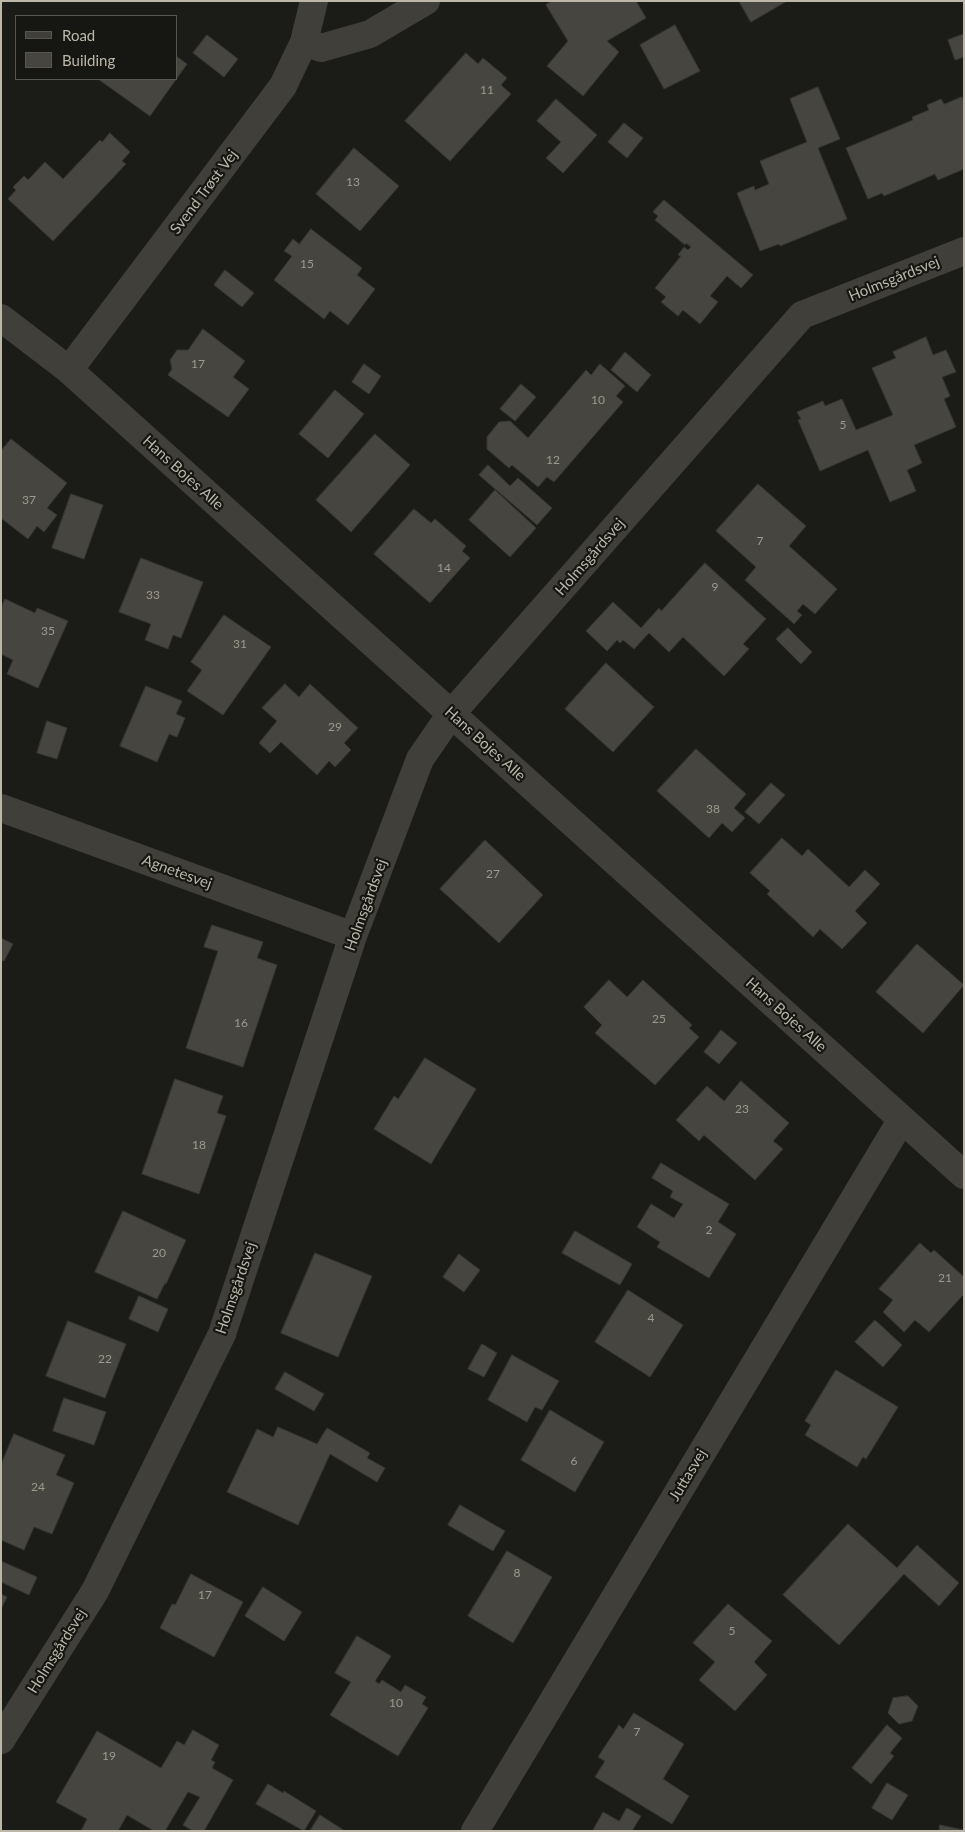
<!DOCTYPE html>
<html>
<head>
<meta charset="utf-8">
<style>
  body { margin:0 }
  #map { position:relative; width:965px; height:1832px; overflow:hidden; background:#1b1b18; font-family:Lato,sans-serif }
  canvas { display:block }
  .frame { position:absolute; inset:0; border:2px solid #bcb7a9; pointer-events:none }
  .legend { position:absolute; left:15px; top:15px; width:162px; height:65px; box-sizing:border-box; background:#161613; border:1px solid #58564f; margin:0; padding:6px 9px; list-style:none; font-size:15px; color:#bcb7a9 }
  .legend li { display:flex; align-items:center; gap:10px; height:25px }
  .legend b { width:25px; border:1px solid #58564f }
</style>
</head>
<body>
<div id="map">
<canvas width="965" height="1832"></canvas>
<div class="frame"></div>
<ul class="legend">
<li><b style="height:6px;background:#403f39"></b>Road</li>
<li><b style="height:14px;background:#46453f"></b>Building</li>
</ul>
</div>
<script>
const c = document.querySelector('canvas').getContext('2d');
c.lineJoin = 'round';
function fillPath(path, color) {
  c.fillStyle = color;
  c.fill(path, 'evenodd');
}
function strokePath(path, color, width, dash) {
  c.strokeStyle = color;
  c.lineWidth = width;
  c.lineCap = dash ? 'butt' : 'round';
  c.setLineDash(dash || []);
  c.stroke(path);
}
function write(font, color, halo, rows, align = 'center') {
  c.font = font + ' Lato,sans-serif';
  c.lineWidth = 4.5;
  c.setLineDash([]);
  c.textBaseline = 'middle';
  c.strokeStyle = halo;
  c.fillStyle = color;
  for (const [text, x, y, turn = 0] of rows) {
    c.save();
    c.translate(x, y);
    c.rotate((+turn || 0) * Math.PI / 180);
    c.textAlign = isNaN(turn) ? turn : align;
    if (halo) c.strokeText(text, 0, 0);
    c.fillText(text, 0, 0);
    c.restore();
  }
}
const building = new Path2D(`
  M552 1H636L646 18 607 41 619 52 583 96 547 66 568 41 546 5Z
  M739 1H787L751 22Z
  M675 25 700 71 664 89 640 45Z
  M964 34V57L955 60 948 40Z
  M207 35 238 59 224 77 193 53Z
  M466 53 478 64 483 58 507 78 501 85 511 94 450 161 405 121Z
  M176 56 187 64 150 116 98 79H176Z
  M818 87 840 139 818 148 847 219 780 246 779 244 760 251 737 193 754 186 755 190 769 184 760 161 807 142 790 99Z
  M962 97 964 101V169L938 180 935 174 884 196 882 193 868 199 846 148 913 120 912 117 929 110 927 105 941 99 944 104Z
  M556 99 597 135 563 173 546 158 561 142 537 121Z
  M624 123 643 138 627 158 608 142Z
  M110 133 130 152 122 161 126 164 53 241 8 199 16 190 13 187 24 176 28 180 45 162 63 179 100 140 102 142Z
  M354 148 399 186 360 231 316 194Z
  M664 200 753 275 741 288 727 276 710 296 718 302 700 324 683 310 678 316 661 302 666 297 655 288 681 256 678 255 684 247 688 250 691 247 686 243 685 245 655 220 658 216 653 212Z
  M311 229 362 268 357 275 375 289 348 325 330 311 324 319 274 280 292 256 284 251 293 239 299 244Z
  M225 270 254 293 242 307 214 285Z
  M203 329 245 361 233 377 249 389 228 417 168 375 172 369 170 360 177 350H188Z
  M926 337 933 355 946 350 956 372 942 377 950 396 944 399 956 427 914 445 922 463 907 470 916 491 890 502 868 450 820 471 798 420 801 419 797 412 823 401 825 406 842 399 856 430 893 415 872 368 896 358 893 352Z
  M625 352 651 375 637 392 611 370Z
  M364 364 381 376 369 394 352 382Z
  M600 364 625 386 616 396 623 402 554 482 547 477 538 487 512 465 509 468 487 449V437L499 422 510 421 528 438 586 370 591 375Z
  M521 384 536 397 515 421 500 409Z
  M335 390 364 414 328 458 299 434Z
  M375 434 410 465 351 532 316 500Z
  M11 439 67 483 47 508 57 515 44 532 37 526 28 539 1 518V451Z
  M488 465 510 486 518 478 552 508 537 525 479 475Z
  M758 484 806 526 789 546 837 589 815 614 803 604 797 611 802 615 794 624 745 580 756 567 716 531Z
  M495 490 536 528 510 557 469 520Z
  M71 494 103 505 84 559 52 548Z
  M414 509 431 523 435 519 466 546 462 551 470 558 430 603 374 554Z
  M141 558 203 582 181 638 173 635 168 649 145 640 151 624 119 612Z
  M705 563 766 619 743 644 749 649 724 676 683 637 669 652 649 633 634 649 623 640 620 643 617 640 607 651 586 631 613 602 641 628 659 608 661 611Z
  M5 599 35 613 37 608 68 621 38 688 7 674 13 660 1 654V608Z
  M224 615 271 647 223 715 187 691 202 670 191 662Z
  M788 628 812 652 801 664 776 639Z
  M606 663 654 707 613 752 565 709Z
  M285 684 299 697 310 684 358 728 344 743 351 750 335 767 329 761 317 775 281 742 270 753 259 743 277 721 262 708Z
  M146 686 182 701 176 714 185 718 177 737 169 734 157 762 120 746Z
  M47 721 67 728 57 759 37 753Z
  M696 749 746 794 734 808 745 818 732 832 722 823 709 838 657 791Z
  M771 783 785 795 759 824 745 812Z
  M782 838 802 856 808 849 849 887 865 870 880 884 855 911 867 923 842 949 820 929 813 937 767 894 770 891 750 873Z
  M485 840 543 895 499 943 440 889Z
  M212 925 263 942 257 958 277 965 243 1067 186 1048 218 951 204 947Z
  M1 938 13 944 4 961 1 960Z
  M917 944 964 985 923 1033 876 992Z
  M609 980 627 997 643 980 692 1025 689 1028 699 1037 655 1085 595 1033 602 1025 584 1007Z
  M721 1030 737 1043 719 1064 704 1052Z
  M425 1058 476 1089 431 1164 374 1129 394 1096 398 1099Z
  M175 1079 223 1096 217 1113 226 1116 199 1194 142 1174Z
  M741 1081 789 1123 773 1141 783 1149 755 1180 704 1135 699 1141 676 1120 707 1086 724 1101Z
  M661 1163 729 1204 718 1222 736 1234 709 1278 657 1247 660 1242 637 1227 651 1204 674 1218 683 1204 670 1197 673 1191 652 1178Z
  M123 1211 186 1240 166 1284 165 1283 157 1299 95 1272Z
  M575 1231 632 1264 620 1285 562 1253Z
  M920 1243 931 1253 934 1250 964 1277V1294L929 1332 915 1320 904 1332 883 1312 893 1300 879 1289Z
  M315 1253 372 1276 338 1357 281 1333Z
  M459 1254 480 1270 464 1292 443 1277Z
  M628 1290 683 1325 650 1377 595 1342Z
  M139 1296 168 1309 158 1332 129 1319Z
  M875 1320 902 1345 883 1367 855 1342Z
  M68 1321 126 1344 105 1398 46 1376Z
  M482 1344 497 1353 484 1377 468 1369Z
  M512 1355 559 1381 542 1410 535 1407 527 1422 488 1400Z
  M836 1370 898 1407 866 1459 863 1457 857 1467 805 1435 811 1425 805 1421Z
  M285 1372 324 1394 314 1411 275 1389Z
  M64 1398 106 1412 94 1445 53 1431Z
  M550 1410 604 1442 575 1492 521 1460Z
  M278 1427 317 1444 327 1428 370 1453 367 1458 385 1468 377 1482 330 1454 298 1525 227 1492 257 1429 273 1437Z
  M14 1434 65 1455 56 1475 74 1483 52 1534 34 1527 24 1550 1 1540V1465Z
  M460 1505 505 1531 493 1551 448 1525Z
  M848 1524 897 1568 917 1545 959 1583 939 1606 904 1574 839 1645 783 1595Z
  M507 1551 552 1577 513 1643 468 1616Z
  M1 1561 37 1577 29 1595 1 1582Z
  M191 1574 243 1602 214 1657 160 1628 172 1604 175 1605Z
  M263 1587 302 1612 284 1641 245 1616Z
  M1 1594 7 1597 1 1609Z
  M728 1604 772 1641 754 1662 767 1675 735 1711 699 1680 715 1662 693 1643Z
  M357 1636 391 1656 375 1681 379 1684 382 1680 401 1692 405 1685 426 1697 422 1704 428 1708 398 1756 330 1715 351 1682 335 1673Z
  M908 1696 918 1706 912 1721 899 1724 888 1713 893 1698Z
  M634 1713 684 1744 663 1779 689 1796 672 1824 595 1777 605 1761 598 1757 619 1725 623 1729Z
  M887 1725 902 1738 890 1753 894 1756 871 1784 852 1768Z
  M193 1730 219 1745 211 1760 215 1762 212 1768 233 1780 204 1831H193L183 1825 200 1797 188 1792 165 1831H154L127 1815 118 1831H81L87 1819 56 1802 97 1731 161 1768 177 1741 184 1745Z
  M887 1783 908 1795 892 1820 872 1808Z
  M268 1784 283 1793 284 1791 316 1811 304 1831 256 1804Z
  M627 1808 641 1816 632 1831 593 1830 603 1812 619 1821Z
  M320 1815 345 1831H310Z
  M940 1825 964 1830V1831H939Z`);
fillPath(building, '#46453f');
strokePath(building, '#373732', 1);
strokePath(new Path2D(`
  M304 42 321 48 370 34 426 1
  M1 318 69 370 964 1175
  M69 370 283 86 304 42 314 1
  M1 808 353 936
  M1 1740 95 1591 222 1334 353 936 420 759 451 714 802 315 964 251
  M475 1831 902 1119`), '#403f39', 28);
write('12px', '#9e9a8e', null, [
  ["11",487,90],
  ["13",353,182],
  ["15",307,264],
  ["17",198,364],
  ["10",598,400],
  ["5",843,425],
  ["12",553,460],
  ["37",29,500],
  ["7",760,541],
  ["14",444,568],
  ["9",715,587],
  ["33",153,595],
  ["35",48,631],
  ["31",240,644],
  ["29",335,727],
  ["38",713,809],
  ["27",493,874],
  ["25",659,1019],
  ["16",241,1023],
  ["23",742,1109],
  ["18",199,1145],
  ["2",709,1230],
  ["20",159,1253],
  ["21",945,1278],
  ["4",651,1318],
  ["22",105,1359],
  ["6",574,1461],
  ["24",38,1487],
  ["8",517,1573],
  ["17",205,1595],
  ["5",732,1631],
  ["10",396,1703],
  ["7",637,1732],
  ["19",109,1756]
]);
write('15px', '#bcb7a9', '#161613', [
  ["Svend Trøst Vej",204,192,-53],
  ["Holmsgårdsvej",894,279,-22],
  ["Hans Bojes Alle",183,473,42],
  ["Holmsgårdsvej",590,557,-49],
  ["Hans Bojes Alle",485,744,42],
  ["Agnetesvej",177,872,20],
  ["Holmsgårdsvej",366,905,-70],
  ["Hans Bojes Alle",786,1015,42],
  ["Holmsgårdsvej",236,1288,-71],
  ["Juttasvej",688,1475,-59],
  ["Holmsgårdsvej",57,1651,-58]
]);
</script>
</body>
</html>
